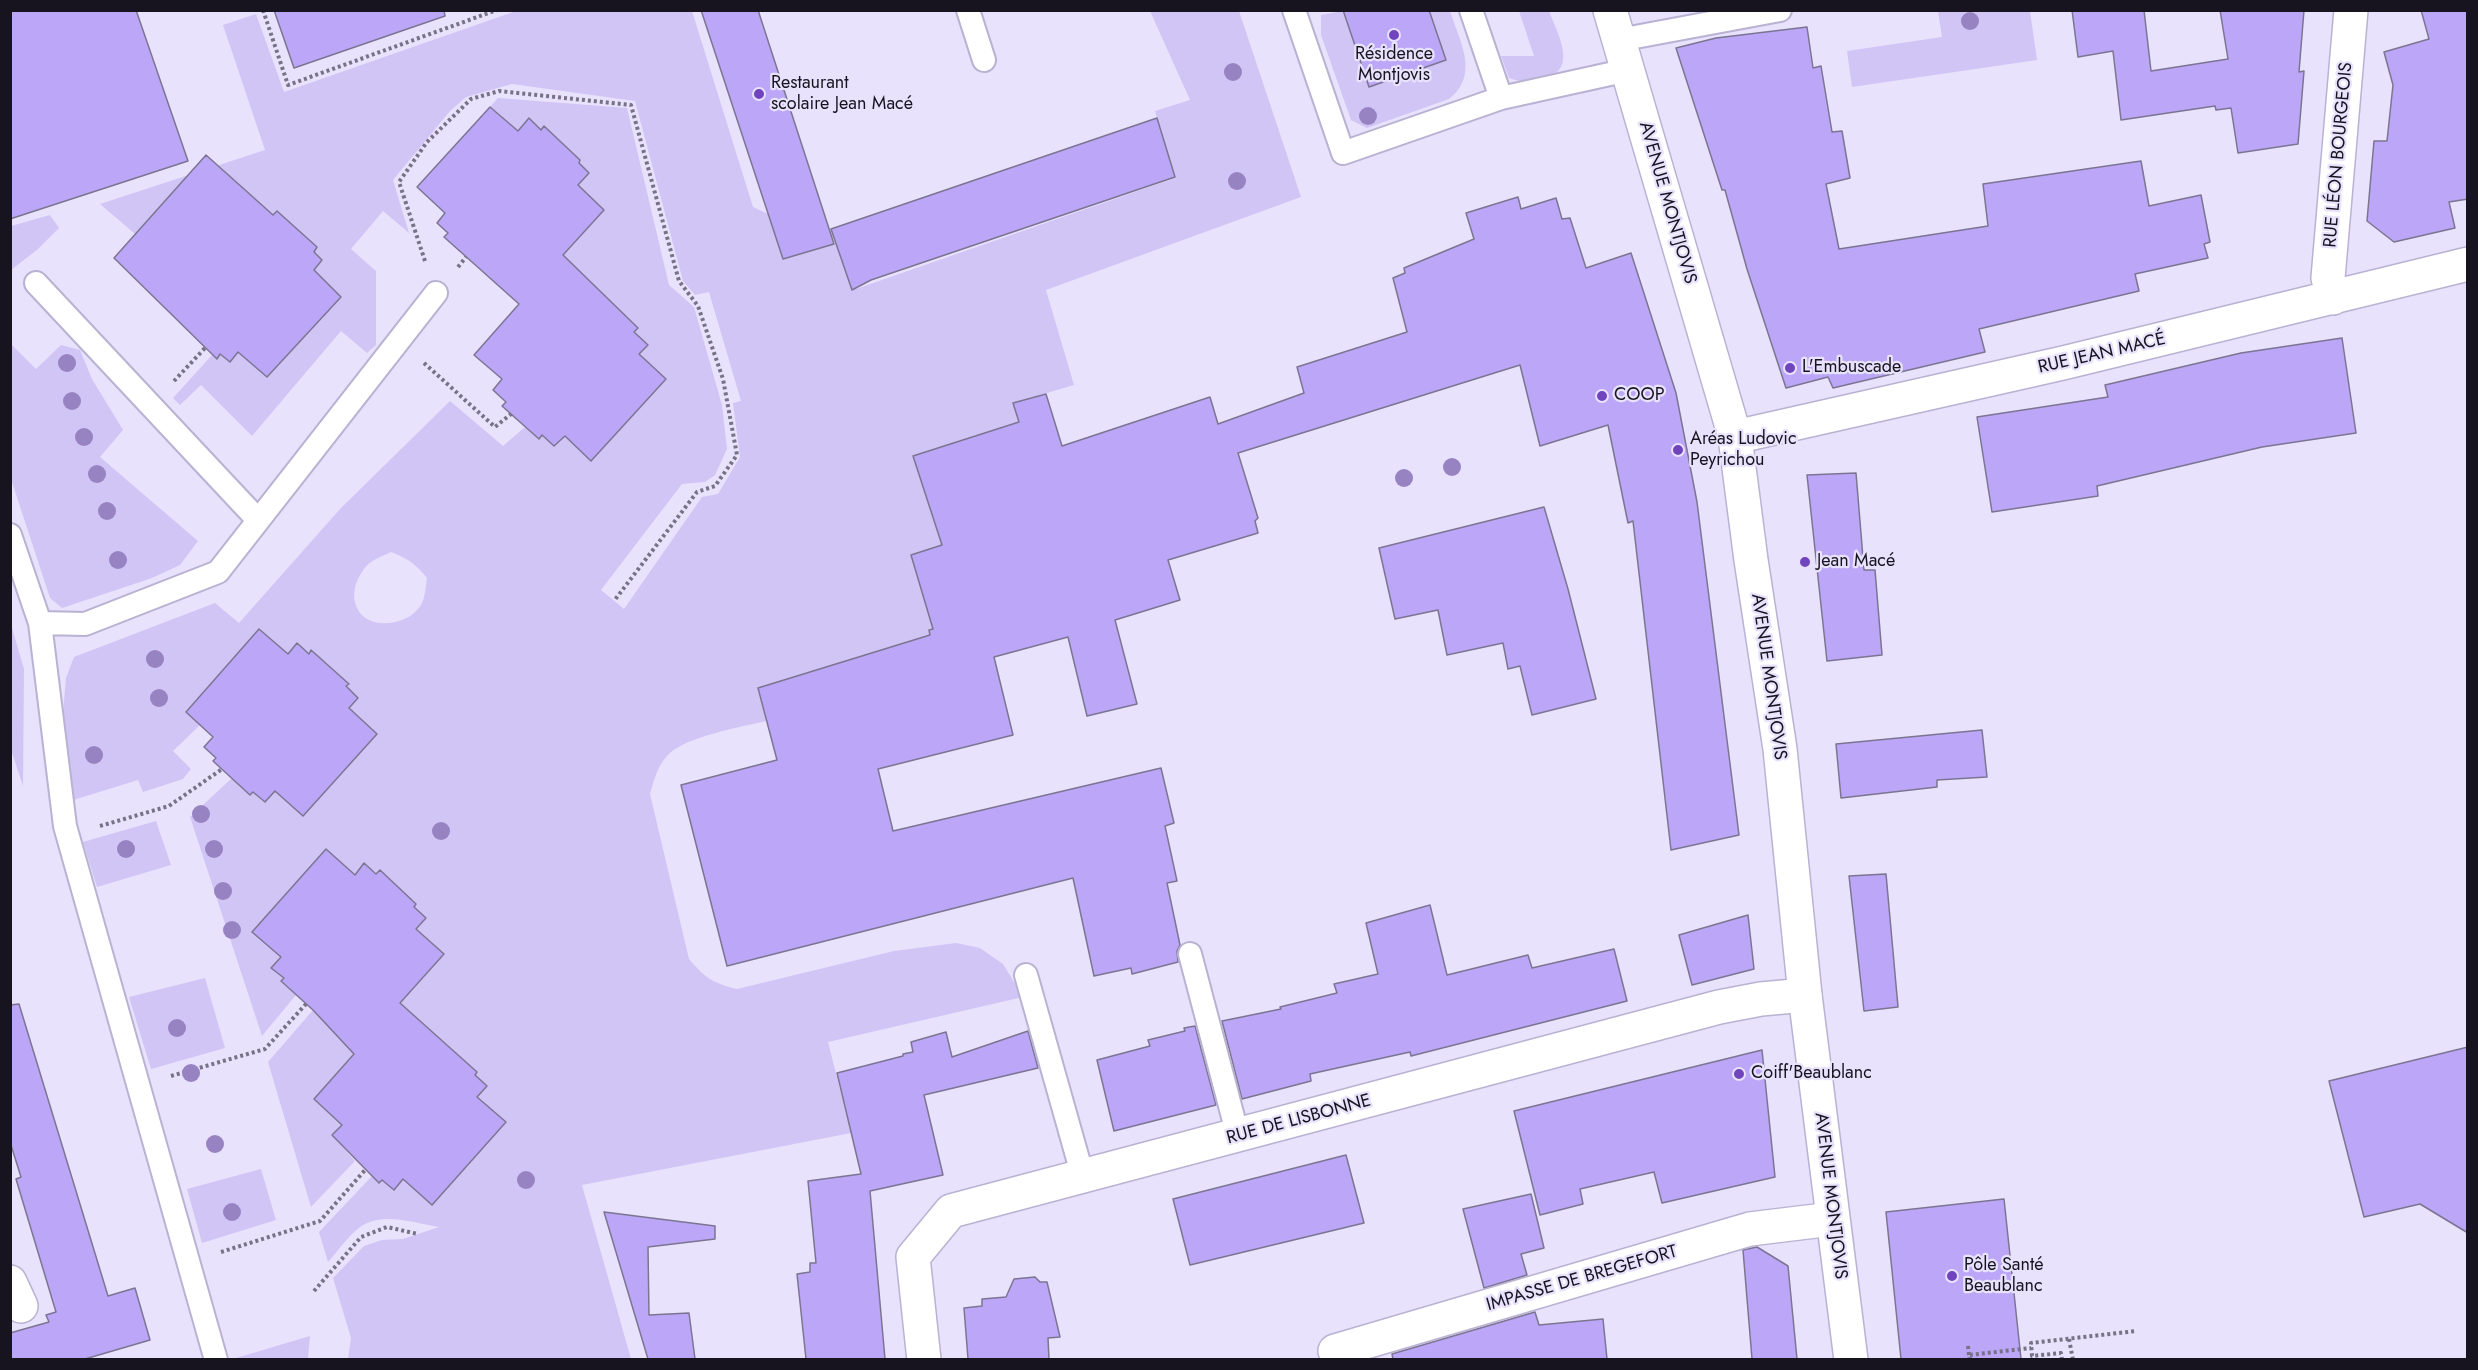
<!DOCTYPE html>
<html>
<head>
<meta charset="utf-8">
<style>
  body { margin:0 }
  #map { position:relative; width:2478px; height:1370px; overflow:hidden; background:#e8e2fd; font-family:Jost,sans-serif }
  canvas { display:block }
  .frame { position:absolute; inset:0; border:12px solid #17141f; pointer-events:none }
</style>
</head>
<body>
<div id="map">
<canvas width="2478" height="1370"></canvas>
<div class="frame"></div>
</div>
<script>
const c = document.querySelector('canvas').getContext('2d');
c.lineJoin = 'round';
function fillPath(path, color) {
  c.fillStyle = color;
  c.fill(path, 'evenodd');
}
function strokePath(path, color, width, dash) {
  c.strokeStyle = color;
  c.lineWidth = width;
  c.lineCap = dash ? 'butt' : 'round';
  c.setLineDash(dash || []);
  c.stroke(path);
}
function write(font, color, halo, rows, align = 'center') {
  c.font = font + ' Jost,sans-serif';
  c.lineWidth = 4.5;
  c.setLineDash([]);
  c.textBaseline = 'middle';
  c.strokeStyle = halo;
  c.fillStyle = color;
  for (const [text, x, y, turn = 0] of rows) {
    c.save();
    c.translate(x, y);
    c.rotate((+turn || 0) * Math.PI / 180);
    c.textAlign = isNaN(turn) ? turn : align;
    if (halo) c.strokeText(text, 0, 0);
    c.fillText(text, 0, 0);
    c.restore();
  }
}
fillPath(new Path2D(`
  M516 11H692L753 207 768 214 783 259 836 243 853 290 1175 178 1155 111 1190 100 1150 11H1239L1301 197 1046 290 1074 385 1013 403 1019 422 1015 522 911 555 933 629 929 630 930 635 758 688 766 721C741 727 683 737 667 756 657 767 654 780 650 794L689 959C705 978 713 983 737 989L894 951 956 943 980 948 1003 964 1023 997 828 1042 851 1133 582 1185 631 1359H348L351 1338 333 1278 364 1246 382 1240 403 1239 439 1227C415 1223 382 1211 360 1227 348 1236 338 1251 328 1262L319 1232 372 1176 379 1183 382 1180 394 1190 403 1179 432 1204 506 1122 477 1097 475 1075 477 1072 441 1039 388 1017 444 955 416 929 426 918 414 907 416 904 364 863 355 875 326 849 253 931 281 957 271 968 284 978 281 982 296 995 262 1036 190 817 232 778 250 795 253 792 264 802 275 791 303 816 377 734 349 708 358 698 346 686 348 683 312 651 309 654 297 644 288 654 259 629 186 711 200 725 173 751 191 769 183 779 143 792 138 780 67 802 63 712 66 678 74 657 215 603 239 623 340 509 450 401 503 446 525 427 538 439 542 435 554 446 565 436 591 460 665 379 639 354 647 345 634 332 637 328 548 273 604 210 578 185 589 173 579 163 580 160 544 126 541 130 530 118 518 131 490 107 498 98 627 108 669 285 694 307 722 405 727 449 715 475 705 482 682 484 601 590 624 609 702 497 718 494 740 457 733 403 741 401 709 292 695 295 683 281 635 101 512 84 466 97 450 111 393 180 409 233 383 211 351 249 376 271V345L367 353 341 331 252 436 201 385 180 405 173 398 212 355 217 358 220 354 230 362 238 352 267 377 341 297 314 270 322 260 314 251 317 247 277 212 273 215 151 217 135 234 100 204 265 150 223 25 256 14 284 92ZM391 552C407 558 416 564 427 578 426 586 425 598 421 605 414 615 407 619 395 622 359 630 342 598 364 569 370 560 381 557 391 552Z
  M1343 11 1369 87 1429 11H1450C1460 42 1480 75 1449 99L1367 128 1351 120 1321 35V15Z
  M1519 11H1549C1557 33 1579 69 1545 78 1530 82 1523 83 1509 78L1501 56H1534Z
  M2030 11 2037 60 1852 87 1847 51 1942 37 1938 11Z
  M50 215 59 228 38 249 11 270V226Z
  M10 343 36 369 61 345 80 350 92 379 123 430 100 457 198 541 180 565 152 578 62 608 50 598 11 479Z
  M10 621 24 669 23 786 11 750Z
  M156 821 171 865 97 887 83 842Z
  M205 978 225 1048 151 1069 129 997Z
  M313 1010 317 1015 320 1012 370 1036 314 1099 342 1125 333 1136 355 1161 311 1207 268 1062Z
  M261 1169 276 1220 202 1243 187 1189Z
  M310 1336 308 1359 236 1358Z`), '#d1c5f6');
const building = new Path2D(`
  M10 10H136L188 161 10 219Z
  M274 10H444L445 16 294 68Z
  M701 10H758L834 244 783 259Z
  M1343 10H1429L1446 60 1369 87Z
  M2072 10H2144L2151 71 2228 59 2220 10H2304L2299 72 2304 71 2298 144 2238 153 2231 108 2216 110 2215 106 2121 120 2113 51 2078 57Z
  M2421 10H2468V199L2449 202 2455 228 2394 242 2367 221 2374 141H2387L2393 85 2384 52 2429 39Z
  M1807 27 1813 68 1821 66 1832 132 1842 131 1850 178 1826 184 1839 249 1988 226 1983 184 2141 161 2149 206 2201 195 2210 242 2204 244 2208 258 2135 274 2139 291 1979 329 1985 352 1833 388 1828 377 1786 388 1747 269 1725 190H1722L1676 48 1716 38Z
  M490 107 518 131 529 118 541 130 544 126 580 160 579 163 589 173 578 185 604 210 563 255 638 328 634 332 648 345 639 354 666 379 591 461 565 436 554 446 542 435 539 439 502 406 506 402 493 390 502 379 474 355 519 304 444 237 448 233 437 223 445 213 417 187Z
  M1157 118 1175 177 871 280 852 290 831 229Z
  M206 155 273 215 277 211 317 247 314 252 322 260 314 270 341 297 267 377 238 352 230 362 220 354 217 359 114 258Z
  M1518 197 1521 209 1556 198 1562 219 1570 218 1586 268 1631 253 1676 393 1697 502 1739 835 1671 850 1633 521 1628 523 1608 425 1540 446 1520 365 1238 453 1258 518 1255 521 1258 533 1168 560 1180 600 1115 620 1137 704 1087 716 1068 637 994 657 1013 735 878 769 893 831 1161 768 1174 823 1165 826 1177 881 1167 883 1180 945 1177 951 1178 962 1132 974 1131 968 1094 976 1073 878 727 966 681 785 777 760 758 688 930 635 929 630 933 629 911 555 942 545 913 456 1019 422 1013 403 1046 394 1062 446 1210 397 1218 424 1304 393 1297 367 1407 332 1393 278 1405 273 1404 268 1474 239 1466 213Z
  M2342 338 2356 433 2262 447 2097 486 2098 496 1992 512 1977 417 2108 397 2105 385 2241 353Z
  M1856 473 1864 570H1875L1882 655 1827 661 1807 475Z
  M1544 507 1568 589 1596 699 1532 715 1520 666 1508 669 1503 643 1447 655 1438 610 1395 619 1379 548Z
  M259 629 288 654 297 643 309 654 311 650 349 684 346 686 358 698 349 708 377 734 303 816 275 791 265 802 253 792 250 795 213 761 216 758 204 747 213 737 186 712Z
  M1982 730 1987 777 1937 780V787L1841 798 1836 744Z
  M326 849 355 875 364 863 376 874 380 870 416 904 414 907 426 918 416 929 444 954 400 1003 477 1072 475 1075 487 1086 477 1097 506 1122 432 1205 403 1179 394 1190 382 1180 379 1183 332 1135 342 1125 314 1099 354 1054 313 1010 281 981 284 978 271 968 281 957 252 932Z
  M1886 874 1898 1007 1864 1011 1849 876Z
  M1430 905 1447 975 1528 955 1532 968 1614 949 1627 1001 1411 1056 1410 1052 1310 1074 1311 1081 1242 1099 1222 1021 1281 1009 1280 1007 1337 993 1334 984 1378 974 1366 923Z
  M1748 915 1754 969 1692 985 1679 935Z
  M19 1004 108 1296 135 1288 150 1340 85 1359H10V1333L49 1322 46 1315 56 1312 16 1179 21 1177 10 1142V1005Z
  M1195 1026 1216 1105 1114 1131 1097 1060 1150 1046 1148 1040 1185 1031 1184 1028Z
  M1028 1031 1038 1068 924 1095 943 1175 870 1191 885 1359H806L797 1274 810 1272V1263H816L808 1181 861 1174 837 1073 903 1056V1054L913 1052 911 1042 946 1032 952 1057Z
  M2468 1047V1233L2420 1204 2364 1217 2329 1081Z
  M1762 1050 1775 1177 1662 1203 1654 1172 1580 1189 1583 1204 1540 1215 1514 1111Z
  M1346 1155 1364 1223 1190 1265 1173 1199Z
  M1531 1194 1544 1248 1521 1254 1527 1275 1484 1288 1463 1209Z
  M2004 1199 2021 1359H1901L1886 1212Z
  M604 1212 715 1226V1239L648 1247 649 1315 689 1313 695 1359H648Z
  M1757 1247 1788 1266 1797 1359H1752L1743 1250Z
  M1035 1277 1040 1282H1047L1060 1337 1048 1338 1049 1359H968L964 1308 982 1306V1299L1006 1297 1014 1279Z
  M1535 1312 1539 1325 1603 1319 1607 1359H1393L1392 1354Z`);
fillPath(building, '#bca6f7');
strokePath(building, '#7c7592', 1.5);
const service = new Path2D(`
  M968 10 984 60
  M1294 10 1343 153 1501 98 1471 10
  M1619 40 1780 10
  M1501 98 1628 70
  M36 283 258 520
  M10 535 40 623 65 826 216 1360
  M40 623 85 624 218 572 436 293
  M1190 954 1238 1136
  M1026 975 1083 1177`);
const minor = new Path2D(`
  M2333 298 2328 278 2351 10
  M1735 437 2063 363 2468 264
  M10 1282 21 1306
  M1335 1351 1750 1229 1832 1219
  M924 1360 913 1257 951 1211 1719 1007 1761 999 1805 995`);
const secondary = new Path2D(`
  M1610 10 1735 437 1751 560 1780 749 1805 995 1851 1360`);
strokePath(service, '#b9b2d2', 26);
strokePath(minor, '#b9b2d2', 36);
strokePath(secondary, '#b9b2d2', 36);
strokePath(new Path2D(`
  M263 10 288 85 497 10
  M425 261 399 182 427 142 471 99 499 91 631 105 679 281 698 306 723 379 737 455 715 486 697 492 614 601
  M458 267 466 257
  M424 363 495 427 511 414
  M174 381 205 348
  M100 826 169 806 222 769
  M171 1076 265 1049 306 1004
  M221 1252 320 1221 365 1170
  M314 1291 361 1237 387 1227 418 1234
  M2069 1339 2073 1360
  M1968 1346 1969 1355
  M1970 1360 1969 1355 2031 1348
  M2062 1360 2061 1353 2032 1356 2031 1343 2136 1331`), '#777285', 4, [3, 3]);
strokePath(service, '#fff', 22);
strokePath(minor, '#fff', 33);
strokePath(secondary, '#fff', 33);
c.fillStyle = '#9883c2';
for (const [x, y] of [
  [1970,21],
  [1233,72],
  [1368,116],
  [1237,181],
  [67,363],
  [72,401],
  [84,437],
  [1452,467],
  [97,474],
  [1404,478],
  [107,511],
  [118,560],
  [155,659],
  [159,698],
  [94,755],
  [201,814],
  [441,831],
  [126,849],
  [214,849],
  [223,891],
  [232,930],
  [177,1028],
  [191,1073],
  [215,1144],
  [526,1180],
  [232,1212]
]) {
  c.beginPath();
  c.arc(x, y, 9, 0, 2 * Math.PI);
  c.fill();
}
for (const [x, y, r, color] of [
  [1394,35,6,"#7044bc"],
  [759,94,6,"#7044bc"],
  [1790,368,6,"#7044bc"],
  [1602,396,6,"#7044bc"],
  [1678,450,6,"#7044bc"],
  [1805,562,6,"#7044bc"],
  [1739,1074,6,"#7044bc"],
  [1952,1276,6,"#7044bc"]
]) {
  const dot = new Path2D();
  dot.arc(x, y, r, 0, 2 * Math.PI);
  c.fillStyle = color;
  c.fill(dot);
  strokePath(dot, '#e8e2fd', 2);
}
write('18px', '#17141f', '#e8e2fd', [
  ["Résidence",1394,55,"center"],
  ["Montjovis",1394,76,"center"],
  ["Restaurant",771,84],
  ["scolaire Jean Macé",771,105],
  ["L'Embuscade",1802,368],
  ["COOP",1614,396],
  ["Aréas Ludovic",1690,440],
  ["Peyrichou",1690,461],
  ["Jean Macé",1817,562],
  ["Coiff'Beaublanc",1751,1074],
  ["Pôle Santé",1964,1266],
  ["Beaublanc",1964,1287]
], 'left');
write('18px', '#17141f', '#e8e2fd', [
  ["RUE LÉON BOURGEOIS",2339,155,-85],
  ["AVENUE MONTJOVIS",1667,203,74],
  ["RUE JEAN MACÉ",2102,354,-13],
  ["AVENUE MONTJOVIS",1768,677,82],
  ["RUE DE LISBONNE",1299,1120,-15],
  ["AVENUE MONTJOVIS",1830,1196,83],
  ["IMPASSE DE BREGEFORT",1582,1279,-16]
]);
</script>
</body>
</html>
